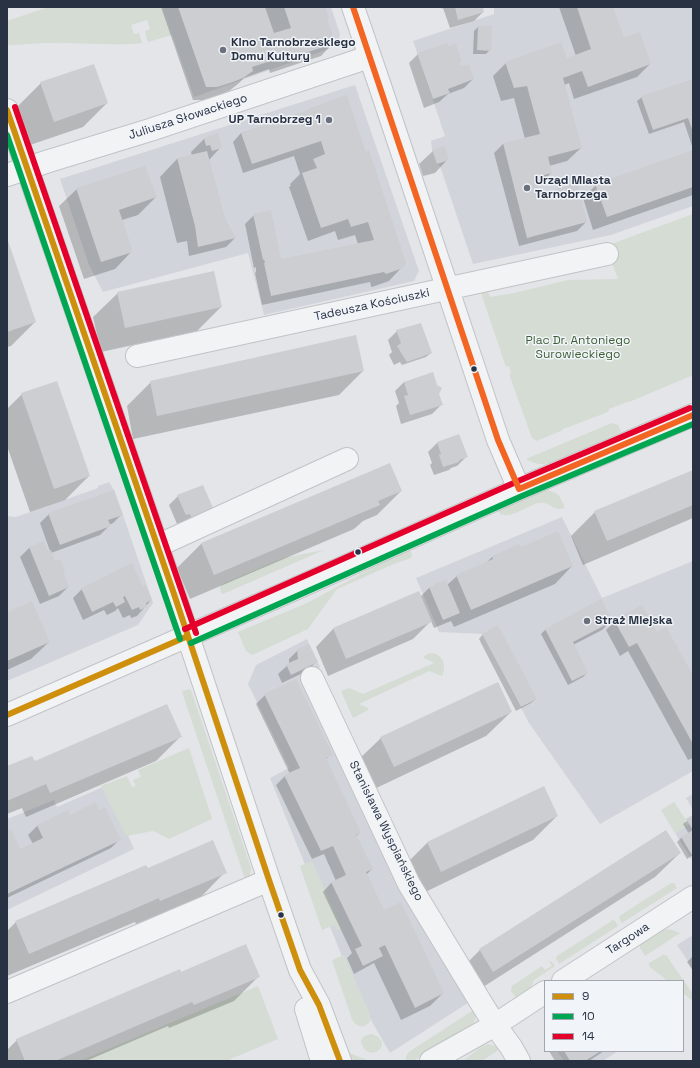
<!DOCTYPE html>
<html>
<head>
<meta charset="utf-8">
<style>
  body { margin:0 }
  #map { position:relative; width:700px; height:1068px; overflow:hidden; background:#e3e5e8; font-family:"Space Grotesk",sans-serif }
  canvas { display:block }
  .frame { position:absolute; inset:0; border:8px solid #293243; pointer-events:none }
  .legend { position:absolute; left:544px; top:980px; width:140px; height:72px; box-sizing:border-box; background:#f1f4f8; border:1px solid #a1a6b0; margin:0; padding:5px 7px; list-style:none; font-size:12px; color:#293243 }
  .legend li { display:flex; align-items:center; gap:8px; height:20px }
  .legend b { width:20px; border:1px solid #a1a6b0 }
</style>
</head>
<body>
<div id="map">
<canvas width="700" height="1068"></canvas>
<div class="frame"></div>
<ul class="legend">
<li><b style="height:5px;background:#ce8f0d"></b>9</li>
<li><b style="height:5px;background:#00a651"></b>10</li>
<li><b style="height:5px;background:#e4002b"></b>14</li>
</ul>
</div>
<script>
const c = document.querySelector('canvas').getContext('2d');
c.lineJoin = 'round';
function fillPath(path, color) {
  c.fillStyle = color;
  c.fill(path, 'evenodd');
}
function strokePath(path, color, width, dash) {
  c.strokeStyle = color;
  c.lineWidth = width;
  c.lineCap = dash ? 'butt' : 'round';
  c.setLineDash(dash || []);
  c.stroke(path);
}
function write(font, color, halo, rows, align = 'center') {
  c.font = font + ' "Space Grotesk",sans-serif';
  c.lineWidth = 3;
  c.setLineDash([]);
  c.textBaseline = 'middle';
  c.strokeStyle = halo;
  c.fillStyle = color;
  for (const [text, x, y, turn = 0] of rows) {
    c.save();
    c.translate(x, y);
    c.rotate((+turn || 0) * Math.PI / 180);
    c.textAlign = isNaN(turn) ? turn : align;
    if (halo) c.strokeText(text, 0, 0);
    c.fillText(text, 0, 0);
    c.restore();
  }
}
fillPath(new Path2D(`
  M162 7H331L340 34 337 46 194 97Z
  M494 7H693V206L611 235 473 264 440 166 437 164 432 150 431 141 445 136 413 41 494 14Z
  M355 85 419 271 414 281 264 315 248 253 103 292 89 265 60 179Z
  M109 482 114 490 123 515 153 603 138 625 7 681V516L16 517 98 488V486Z
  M562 517 602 598 693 561V771L600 824 529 723 482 634 439 632 416 578Z
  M307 639 320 667 304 676 471 1001 390 1053 360 1001 270 778 289 768 248 684 256 665Z
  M105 786 114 803 134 849 7 910V819L54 800 57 807Z
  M693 794V810L686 798Z
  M693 815V858L691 859 675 833 689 824 686 819Z
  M693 935V969L677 945Z
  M557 1051H618L603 1061H564Z`), '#d1d5db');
fillPath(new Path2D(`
  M48 7H162L172 35 148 42 145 31 150 29 147 20 131 25 134 34 139 33 142 43C116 46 91 43 65 43 46 42 26 45 7 45V21Z
  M693 214V375L629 402H627L609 409 608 412 563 429 561 431 536 441 532 438 509 374 511 373 509 366 506 367 479 287 486 286 490 297 514 293 568 280 618 279 606 246Z
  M612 423 618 425 621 432 552 462C542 466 535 464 526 459Z
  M545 490C559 492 560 496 565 508 563 508 561 509 559 509 551 508 548 501 538 503 526 506 512 519 500 514L498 510Z
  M324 550 223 594 221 593 220 587 222 584 283 558Z
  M408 550 411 552 412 554 411 558 396 563 337 589 308 629 252 655 246 651 238 632 307 603 404 551Z
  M430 653C443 653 447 666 442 676L429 671 359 704 368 708V710L353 718 341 691 349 688 363 694 434 663 424 658V656Z
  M189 689 191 690 251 868 250 875 246 882 182 692 183 691Z
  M189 748 212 819 169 839 153 831 126 836 101 786 127 776 132 787 136 786 133 780 141 777 138 770Z
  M674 802 686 820 685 821 687 825 675 833 661 810Z
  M312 861 342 928 337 930 335 925 322 930 300 866Z
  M671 883H674L677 888 622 923 619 918 621 915Z
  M613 920 615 921 618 926 559 964 556 958 557 956Z
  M664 929 672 930 680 933 645 956 640 948V944L657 930Z
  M344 955 370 1014V1022L365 1026C359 1027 355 1025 352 1019L332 960Z
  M663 955H666L693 994V1001L683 993V981H668L651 968 649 965V963Z
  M549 961H550L553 963 555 966 534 980 530 991 518 1000 511 991 512 986 542 966 545 970 552 966Z
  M258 986 278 1039 226 1061H80Z
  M475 1009C477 1017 475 1021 470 1028L413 1061H406V1056L409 1052Z
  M372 1034C397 1043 368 1066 361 1042 362 1036 366 1035 372 1034Z
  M488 1044 498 1047 500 1049 482 1061H463L481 1047Z
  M349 1053 370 1061H348L346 1054Z`), '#d4dcd3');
fillPath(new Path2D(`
  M161 7H254L255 10 263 7H324L326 19 334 42 321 56 270 73 269 69 244 78 238 84 229 91 216 96 203 100H193Z
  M441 7H481L483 12 474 21 450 28 443 8 442 9Z
  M559 7H612L623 39 650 64 637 77 574 99 569 83 564 85 581 148 567 161 549 166 551 173 542 182 537 183 540 194 586 222 577 231 519 246 494 153 503 144 525 139 514 98 501 101 493 76 506 63 566 59 576 56Z
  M478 27 490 50 486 54H473L474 31Z
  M448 48 461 61 459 63 460 67 473 79 464 88 448 94 439 102 424 108 409 63 418 54Z
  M693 80V149L684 122 649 134 637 101 642 97Z
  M41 83 107 103 83 127 30 145 17 107Z
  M346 96 402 267 389 281 372 287 371 286 370 282 262 305 255 273 256 272V267L254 268 245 224 254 215 280 261 358 244 355 235 338 240 335 231 308 241 289 187 291 186 290 184 300 174 294 156 243 173 233 142 241 133 307 112 310 109Z
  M217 135 221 147 209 160 224 218 235 238 226 247 189 256 187 241 177 243 160 177 177 159 192 156 191 152 204 139Z
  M433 151 448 159 435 173 423 176 419 164Z
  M693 151V195L593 230 583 198 596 185Z
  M77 189 156 197 138 215 122 220 132 251 115 269 84 279 59 206Z
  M7 241 35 322 11 346 7 347Z
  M118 293 221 307 197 331 101 352 93 317Z
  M397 331 431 353 426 357 402 365 400 362 394 365 389 355 392 352 388 340Z
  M363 371 339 395 133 439 127 406 151 382Z
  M404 382 436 385 441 405 432 414 401 424 396 406 399 403 395 391Z
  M22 394 89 476 65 500 30 512 7 446V409Z
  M437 443 466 457 457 466 451 468 449 470 434 475 430 465 432 463 428 452Z
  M389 464 401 491 377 515 363 521 354 529 190 599 177 568 201 544Z
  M693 471V518L583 565 571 536 595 512Z
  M178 496 212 509 183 527 181 522 177 524 169 505Z
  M49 514H122L113 523 109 525V526L100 535 51 553 55 562 62 572 68 587 59 596 40 604 20 557 29 548 43 542 48 552 50 551 40 523Z
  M520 548 572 566 555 584 454 627 451 621 434 628 431 621 413 639 328 676 316 647 333 629 418 593 420 597 429 588 433 587 447 585 457 576 486 563 492 557Z
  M143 587 151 600 137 616 131 618 130 615 123 618 118 608 115 611 107 615 104 610 83 620 73 598 82 589Z
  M7 613 49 642 31 659 7 670Z
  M611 621 602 630 573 645 587 673 583 677 568 685 541 634 546 629Z
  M615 621 656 633 693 677V758L688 760 628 651 620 656 606 630Z
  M483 634 536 699 531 703 516 711 479 639Z
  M298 650 316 662 307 671 282 683 278 674 289 664V659Z
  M265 695 331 754 325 760 360 833 356 836 372 869 366 875 383 910 443 993 430 1006 401 1020 374 963 354 974 347 958 352 953 323 892 331 883 336 881 324 854 312 859 276 785 285 776 290 774 256 704Z
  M511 712 486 736 370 791 356 762 381 738Z
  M180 737 156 761 26 817 22 808 7 814V767Z
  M544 787 557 816 533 840 417 896 403 867 427 843Z
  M98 811 120 839 111 848 7 898V832L20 851 33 844 28 835 37 826 69 816Z
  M693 816V855L687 859 677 842 681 838 689 834 683 824Z
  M666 831 680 853 655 877 469 996 456 974 480 950Z
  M147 869 225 872 201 897 136 924 135 922 7 976V931L16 922Z
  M693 956V971L687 962Z
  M180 973 259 976 234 1001 169 1028 168 1026 86 1061H7V1050L17 1040Z
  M549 1051H604L589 1061H555Z`), '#0003');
fillPath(new Path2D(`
  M178 7H255L256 9 261 7H265L274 33 291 28 284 7H325L329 18H327L335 43 284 60 283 57 252 67 253 71 243 78 230 83 217 87H206Z
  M455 7H483L484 12 458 20Z
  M577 7H613L624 37 640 32 651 64 588 87 582 71 563 78 582 148 548 157 552 173 537 177 541 193 577 183 587 222 527 238 503 143 540 134 527 86 514 88 505 62 561 42 567 58 591 49Z
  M478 26H492L491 51 477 50Z
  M447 43 448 46 456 44 462 62H460L461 66 469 64 474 79 448 89 450 93 433 99 417 53Z
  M94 64 108 103 54 122 40 82Z
  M693 79V132L688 118 653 130 641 96Z
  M347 95 366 152 369 150 406 263 403 268 386 274 384 272 271 296 264 263H265L264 259 263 260 253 214 271 210 281 259 374 240 368 222 351 227 348 219 321 228 302 173 317 168 313 159 325 154 321 141 252 164 241 133 310 109V108Z
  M218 133 222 148 212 151 210 145 206 146 204 138Z
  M445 146 449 160 437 164 432 150Z
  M693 150V187L607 217 595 184Z
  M207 151 225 218 236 238 198 247 195 226 177 158Z
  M145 166 157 197 119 210 133 252 101 262 76 188Z
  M7 238 36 322 7 332Z
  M214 271 222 307 125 328 117 292Z
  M421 323 432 353 407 362 397 346 401 343 396 330Z
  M356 335 364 371 157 416 150 381Z
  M433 372 437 385 442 388 439 394 443 405 410 415 404 396 408 395 404 382Z
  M57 381 90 476 54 489 21 393Z
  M459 434 468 457 459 460V462L443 467 439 455 441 454 437 442Z
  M390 463 402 491 378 501 380 505 214 575 201 543Z
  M693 470V505L607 541 594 511Z
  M203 485 214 510 192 519 190 514 186 515 177 495Z
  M114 490 123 515 108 520 111 526 60 545 48 513Z
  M558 531 573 566 471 610 456 575 493 559 492 556 519 544 521 547Z
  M44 541 48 551 51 550 55 561 60 559 65 571 63 572 69 587 49 596 29 547Z
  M132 563 143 586 146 585 152 600 146 603 147 607 140 610 139 607 132 610 125 596 123 597 125 602 116 607 113 602 92 612 81 588Z
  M446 580 460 613 443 620 429 587 434 585 436 582H441Z
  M419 591 432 622 346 659 333 628Z
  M601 599 613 621 573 642 588 673 572 681 545 629Z
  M32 601 50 642 7 661V612Z
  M642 605 657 632 666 627 693 675V744L637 643 629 647 614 620Z
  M498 625 537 699 521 707 482 634Z
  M309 644 318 662 291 675 286 664 298 659 297 649Z
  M296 679 333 755 326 758 361 833 356 835 373 869 366 872 384 910 401 902 444 993 415 1008 385 945 379 948 383 956 363 966 355 949 362 946 331 882 346 875 333 846 321 851 284 775 300 768 264 694Z
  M498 682 512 712 394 767 380 737Z
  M167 704 182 737 50 793 46 784 7 801V766L32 756 35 761Z
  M544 786 558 816 441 872 427 842Z
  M95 802 99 810 105 807 121 840 7 894V831L11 829 20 849 43 838 37 825 68 810 70 815Z
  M693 815V855H692L681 837 693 830 686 819Z
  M666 830 681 853 493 972 479 949Z
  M213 840 227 873 160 901 159 898 29 954 15 921 146 865 148 868Z
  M246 944 260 977 194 1005 192 1002 55 1061H25L16 1039 180 969 181 972Z
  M564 1051H601L585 1061H570Z`), '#ccced1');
const minor = new Path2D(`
  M353 7 380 86 498 440 519 489
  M7 110 174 594 269 880 300 970 319 1005 340 1061
  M7 175 49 161 150 130 369 57
  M137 356 607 254
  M157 546 347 459
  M312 678 409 884 480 1001 495 1025 511 1047 519 1061
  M7 715 297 588 519 489 693 415
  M563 981 693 897
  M7 992 269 880
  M306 1009 322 1061
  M431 1061 495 1025 545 992`);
strokePath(minor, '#c1c3c6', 24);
strokePath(minor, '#f2f3f5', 22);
strokePath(new Path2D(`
  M7 110 174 594 269 880 300 970 319 1005 340 1061
  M7 715 188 636`), '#ce8f0d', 6);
strokePath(new Path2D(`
  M7 135 180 639
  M191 643 522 496 693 424`), '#00a651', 6);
strokePath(new Path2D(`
  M15 107 196 633
  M185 629 516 482 690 408`), '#e4002b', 6);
strokePath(new Path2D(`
  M353 7 498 440 519 489 693 415`), '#f26522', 6);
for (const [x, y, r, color] of [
  [223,50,4,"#6a717d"],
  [329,120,4,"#6a717d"],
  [527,188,4,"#6a717d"],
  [474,369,3.5,"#293243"],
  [358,552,3.5,"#293243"],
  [587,621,4,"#6a717d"],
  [281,915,3.5,"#293243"]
]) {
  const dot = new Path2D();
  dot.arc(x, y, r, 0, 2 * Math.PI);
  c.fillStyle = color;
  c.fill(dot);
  strokePath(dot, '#f1f4f8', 1.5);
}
write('bold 12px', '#293243', '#f1f4f8', [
  ["Kino Tarnobrzeskiego",231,43],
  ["Domu Kultury",231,57],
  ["UP Tarnobrzeg 1",321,120,"right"],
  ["Urząd Miasta",535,181],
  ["Tarnobrzega",535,195],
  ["Straż Miejska",595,621]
], 'left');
write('12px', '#293243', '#f1f4f8', [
  ["Juliusza Słowackiego",188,117,-18],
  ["Tadeusza Kościuszki",372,305,-12],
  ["Stanisława Wyspiańskiego",386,831,64],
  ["Targowa",628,939,-33]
]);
write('12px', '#3e5f36', '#f1f4f8', [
  ["Plac Dr. Antoniego",578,341],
  ["Surowieckiego",578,355]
]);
</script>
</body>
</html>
